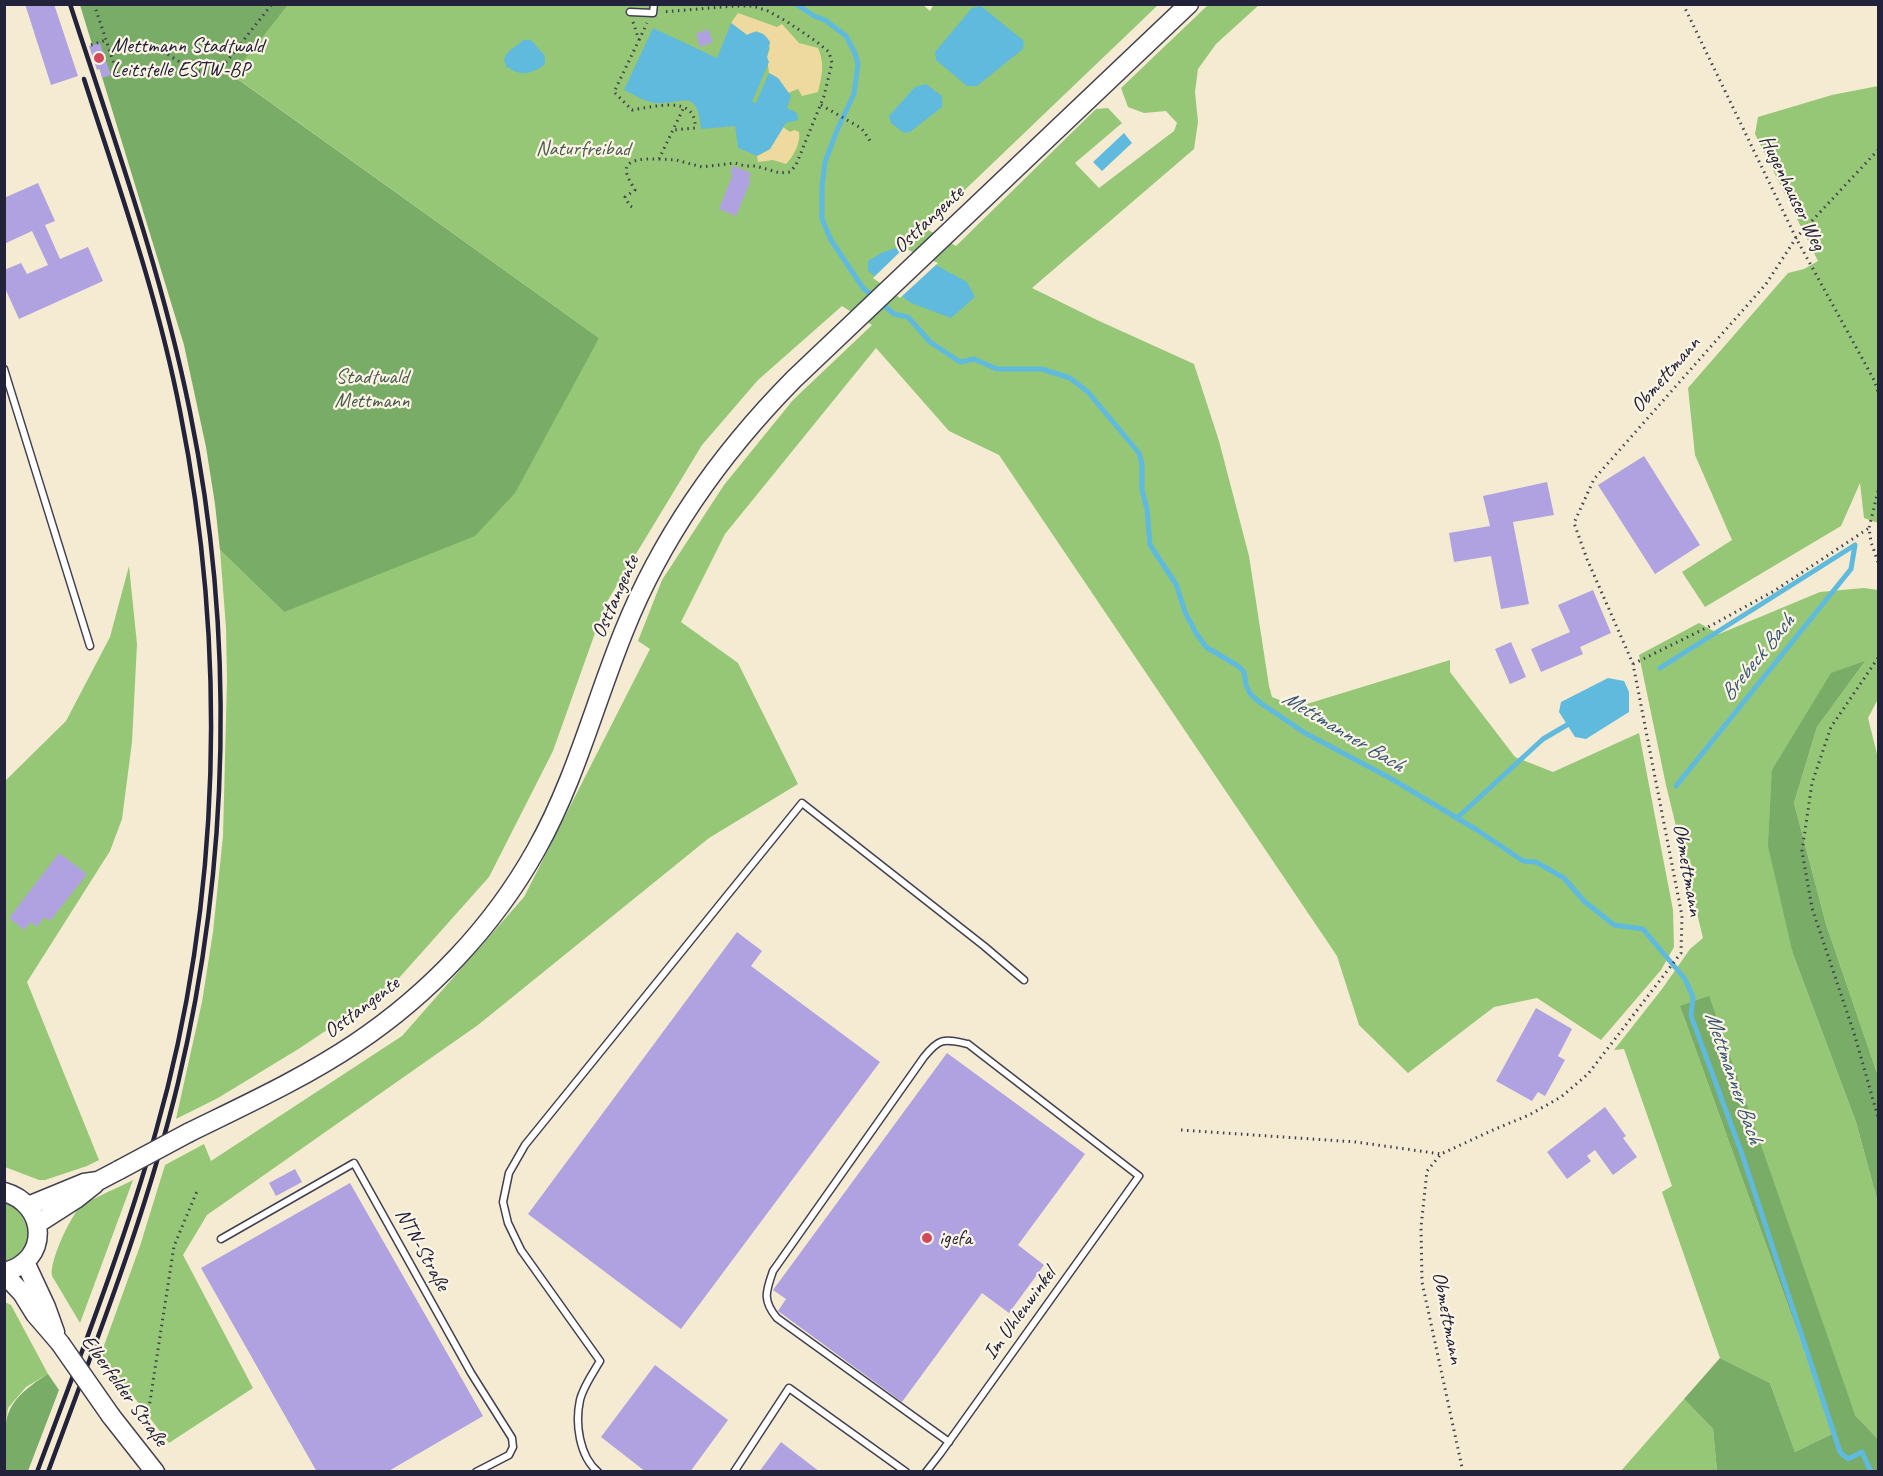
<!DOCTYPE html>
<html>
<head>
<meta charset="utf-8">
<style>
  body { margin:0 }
  #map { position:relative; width:1883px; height:1476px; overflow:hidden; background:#f4ebd2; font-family:Caveat,sans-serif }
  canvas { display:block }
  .frame { position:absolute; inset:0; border:6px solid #22223b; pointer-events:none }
</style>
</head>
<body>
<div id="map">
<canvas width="1883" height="1476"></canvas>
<div class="frame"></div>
</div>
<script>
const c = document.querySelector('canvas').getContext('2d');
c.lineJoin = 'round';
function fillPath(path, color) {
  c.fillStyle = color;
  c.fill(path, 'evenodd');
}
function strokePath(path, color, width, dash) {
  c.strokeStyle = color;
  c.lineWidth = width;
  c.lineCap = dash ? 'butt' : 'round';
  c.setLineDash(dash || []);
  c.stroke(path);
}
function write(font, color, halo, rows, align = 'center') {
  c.font = font + ' Caveat,sans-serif';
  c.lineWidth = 4.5;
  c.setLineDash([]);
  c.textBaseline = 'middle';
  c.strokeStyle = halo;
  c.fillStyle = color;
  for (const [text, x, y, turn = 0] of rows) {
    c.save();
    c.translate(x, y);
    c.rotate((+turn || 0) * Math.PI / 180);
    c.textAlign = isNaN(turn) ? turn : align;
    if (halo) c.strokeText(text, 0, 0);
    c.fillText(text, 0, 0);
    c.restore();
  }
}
fillPath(new Path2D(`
  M922 4 930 11 934 4 1158 5 925 228 956 246 1096 109 1108 108 1122 123 1075 163 1099 188 1174 131 1177 123 1166 111 1144 113 1128 107 1121 88 1208 5H1259L1216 44 1198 69 1195 92 1198 122 1194 149 1032 288 1097 320 1194 364 1219 441 1249 556 1269 686 1272 697 1297 707 1450 660V672L1515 757 1553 772 1639 733 1673 910 1674 947 1661 970 1601 1040 1537 998 1494 1007 1408 1073 1359 1025 1337 956 999 455 949 431 876 348 725 534 681 622 738 663 798 784 709 838 478 1025 207 1215 183 1255 253 1388 169 1443 101 1354 140 1246 165 1165 204 1144 211 1161 402 1036 524 897 650 649 638 641 662 580 724 485 793 400 872 325 842 306 758 380 702 445 605 605 553 751 489 877 391 987 300 1048 218 1098 176 1119 202 1002 213 932 223 836 227 680 226 628 220 550 284 612 599 338 231 74 288 5Z
  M1878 86V523L1864 518 1860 483 1841 526 1705 607 1682 572 1732 540 1695 455 1688 388 1788 273 1804 269 1818 261 1755 134 1758 117 1832 95Z
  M129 566 137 644 132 742 122 819 110 851 27 982 99 1160 87 1166 45 1180H39L5 1167 4 782 66 721 110 637Z
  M1864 588 1878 590V699L1868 718 1878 758V1076L1826 924 1794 803 1817 727 1864 662 1772 770 1793 954 1856 1122 1878 1203V1439L1855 1415 1680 1006 1834 1433 1795 1452 1770 1383 1720 1358 1662 1192 1672 1186 1624 1049 1614 1050 1662 989 1690 949 1703 938 1666 785 1639 655 1699 623 1719 634 1820 592Z
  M133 1180 80 1323 52 1276C49 1262 69 1220 79 1208 86 1201 122 1186 133 1180Z
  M5 1202C26 1207 39 1237 21 1254 17 1258 10 1261 5 1264Z
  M5 1302 11 1305 48 1374 26 1387 8 1408 5 1428Z
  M1684 1399 1713 1429 1717 1471 1620 1472Z`), '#96c776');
fillPath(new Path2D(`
  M80 5H288L232 75 599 338 515 493 475 536 284 612 220 550 215 504 206 447 184 345Z
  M1865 661 1817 727 1794 803 1826 924 1878 1076V1203L1856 1122 1793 954 1768 846 1772 770 1831 673Z
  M1709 996 1855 1415 1878 1439V1471H1717L1713 1429 1684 1399 1720 1358 1770 1383 1795 1452 1834 1433 1680 1006Z
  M48 1374 59 1390 28 1471H5C4 1419 0 1404 48 1374Z`), '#78ac67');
fillPath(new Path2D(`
  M738 13 777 27 782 24 799 43 818 48C825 64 822 75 818 92L802 96 798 89 788 93 778 79 769 73 767 57 770 48 757 31 747 35 731 23Z
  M783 127 790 132 794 130 799 132C801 143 793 157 786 164L773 160 758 162 757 156 770 149Z`), '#eeda9e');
fillPath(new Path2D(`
  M981 6 1024 41 1023 49 977 86H967L936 60 935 52 972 8Z
  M731 23 747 35C757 29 764 32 770 42L767 57 769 62 752 102 756 103 769 73 778 78 791 96 787 108 797 113 798 120 786 123 770 149 757 156 738 148 735 126 701 129C697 86 683 105 655 103 645 102 633 94 624 90L653 28 717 58Z
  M523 40H531L545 56V64C535 73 520 77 509 68H507L504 60C506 50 517 47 523 40Z
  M926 84 942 96V107L910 132 904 133 891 123 889 116 915 87Z
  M1124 133 1132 143 1102 171 1093 162Z
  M896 248 936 265 967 282 975 297 951 318 911 303 868 271V261L883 252Z
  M1608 678 1624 681 1629 692V712L1586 739 1575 737 1559 712 1561 702Z`), '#60badd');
fillPath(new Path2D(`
  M904 248 938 263 900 298 873 278Z`), '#f4ebd2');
strokePath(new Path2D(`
  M796 4 814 16 825 20 846 36 855 53 858 64 854 94 838 128 825 162 822 187V219L831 240 863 288 894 314 908 317 930 342 960 362 974 359 997 369H1042L1070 378 1088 392 1139 453 1142 464V490L1147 509 1150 545 1176 584 1185 612 1196 633 1206 647 1238 666 1244 672 1246 685 1251 695 1262 704 1305 733 1390 778 1477 830 1523 861 1536 862 1564 878 1584 901 1614 925 1643 929 1685 979 1693 997 1691 1016 1742 1154 1840 1452 1848 1459 1862 1452 1871 1472
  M1660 668 1855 545
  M1676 786 1851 569 1855 545
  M1457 818 1543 739 1572 722`), '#60badd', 5);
fillPath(new Path2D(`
  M25 4H54L78 76 51 85Z
  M708 29 713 42 700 47 696 34Z
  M100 43 111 75 102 78 100 69 97 70 89 46Z
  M733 166 751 173 748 179 751 180 736 216 719 209 733 174 730 173Z
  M38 183 55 221 45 225 60 259 88 247 103 281 19 319 4 286V270L21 263 27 274 48 265 32 231 4 244V198Z
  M1644 456 1700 545 1655 574 1598 485Z
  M1547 482 1554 515 1513 522 1529 604 1501 609 1491 556 1454 562 1449 533 1490 526 1483 496Z
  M1593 590 1611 633 1580 647 1583 654 1541 672 1531 649 1570 632 1558 605Z
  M1511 642 1526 677 1510 684 1495 649Z
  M59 853 87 874 50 921 44 917 37 927 31 922 24 930 9 918Z
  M737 932 762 951 751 966 880 1062 681 1329 528 1214Z
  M1536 1008 1572 1029 1558 1056 1565 1060 1545 1096 1538 1092 1532 1101 1496 1081Z
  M947 1053 1085 1154 1018 1245 1044 1265 1009 1313 982 1293 902 1402 778 1311 786 1299 773 1290Z
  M1605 1107 1626 1136 1623 1138 1637 1157 1613 1175 1595 1150 1587 1156 1591 1161 1567 1179 1547 1152Z
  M295 1169 302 1182 276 1196 269 1183Z
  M350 1183 483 1416 387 1472H317L201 1268Z
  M655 1365 728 1420 690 1472H646L601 1437Z
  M781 1442 820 1472H759Z`), '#b0a2e0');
const lane = new Path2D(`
  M630 12 653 13 654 4
  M4 369 90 646
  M221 1239 354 1163 471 1373 512 1438 513 1447 509 1455 476 1472
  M598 1472C579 1456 575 1423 580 1400 583 1387 593 1373 600 1361L521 1250 508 1223 503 1202 509 1173 525 1145 802 803 984 946 1024 980
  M734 1472 789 1388 906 1472
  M926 1472 940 1454 1139 1176 968 1044C944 1039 940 1037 924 1057L773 1271C766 1291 762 1300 777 1318L949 1442`);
const secondary = new Path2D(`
  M188 1133C245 1105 304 1078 356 1043 429 994 493 927 536 850 575 781 594 705 624 631 662 536 722 452 794 379L1189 4
  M4 1192C48 1204 50 1262 4 1272
  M28 1206 84 1183 98 1181 119 1170
  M37 1224 76 1199 95 1184
  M25 1262 46 1307 55 1332
  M4 1274 22 1293 35 1314 60 1343
  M111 1416 155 1472`);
strokePath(lane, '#424052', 9);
strokePath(secondary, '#424052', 21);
strokePath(new Path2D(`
  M94 4 118 76
  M1683 4 1796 238 1874 380 1878 392
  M633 22 639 40 614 92 632 110C653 107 697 94 695 128L673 130
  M639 40 647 23
  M91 45 106 40
  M116 45 139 43 150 47 167 54 196 72 214 71 224 65 272 4
  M821 105 861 128 865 133 872 144
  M659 159 676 160 702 167 735 163 745 166H756L780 173 790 172 796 165 824 96 832 63 829 52 817 42 786 21 768 11 753 6H734L662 12
  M632 207 630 206 625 197 635 190C633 186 630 182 628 177 619 157 648 159 659 159L684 107
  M1878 491 1869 528 1871 542 1878 562
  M1878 658 1831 727 1812 783 1802 851 1812 908 1854 1033 1878 1117
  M1633 664 1712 625 1774 591 1869 528
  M1181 1130 1356 1142 1441 1154
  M146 1427 174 1246 197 1191
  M1463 1472 1422 1282 1421 1227 1427 1171 1441 1154 1493 1130 1529 1115 1561 1097 1588 1074 1681 953 1682 916 1633 664 1587 559 1574 523 1594 479 1766 284 1796 238 1878 150`), '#424052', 3, [1.5, 4.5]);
strokePath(lane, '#fff', 6);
strokePath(secondary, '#fff', 18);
strokePath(new Path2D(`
  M37 1472C79 1359 123 1247 156 1131 222 899 227 647 180 411 158 297 119 188 84 79
  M48 1472C95 1344 146 1216 178 1083 230 864 235 633 190 412 162 273 114 139 70 4`), '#22223b', 4.5);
const secondaryBridge = new Path2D(`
  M119 1170 188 1133
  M60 1343 111 1416`);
strokePath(secondaryBridge, '#424052', 21, []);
strokePath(secondaryBridge, '#fff', 18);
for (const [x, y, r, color] of [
  [99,58,6,"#d1495b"],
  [927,1238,6,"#d1495b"]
]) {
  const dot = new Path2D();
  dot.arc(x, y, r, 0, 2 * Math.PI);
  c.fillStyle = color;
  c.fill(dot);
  strokePath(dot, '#fcf5e5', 2);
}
write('21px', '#22223b', '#fcf5e5', [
  ["Mettmann Stadtwald",111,46],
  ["Leitstelle ESTW-BP",111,70],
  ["igefa",939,1238]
], 'left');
write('21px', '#4b5c50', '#fcf5e5', [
  ["Naturfreibad",583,149],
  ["Stadtwald",372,377],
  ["Mettmann",372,401]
]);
write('21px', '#22223b', '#fcf5e5', [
  ["Hugenhauser Weg",1792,193,64],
  ["Osttangente",929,220,-43],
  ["Obmettmann",1666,375,-49],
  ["Osttangente",616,597,-66],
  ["Obmettmann",1687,870,80],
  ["Osttangente",362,1008,-37],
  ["NTN-Straße",422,1250,61],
  ["Im Uhlenwinkel",1020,1314,-54],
  ["Obmettmann",1447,1318,79],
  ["Elberfelder Straße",124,1391,54]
]);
write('italic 22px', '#385774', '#fcf5e5', [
  ["Brebeck Bach",1758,658,-51],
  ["Mettmanner Bach",1343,732,31],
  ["Mettmanner Bach",1733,1078,71]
]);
</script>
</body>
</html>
